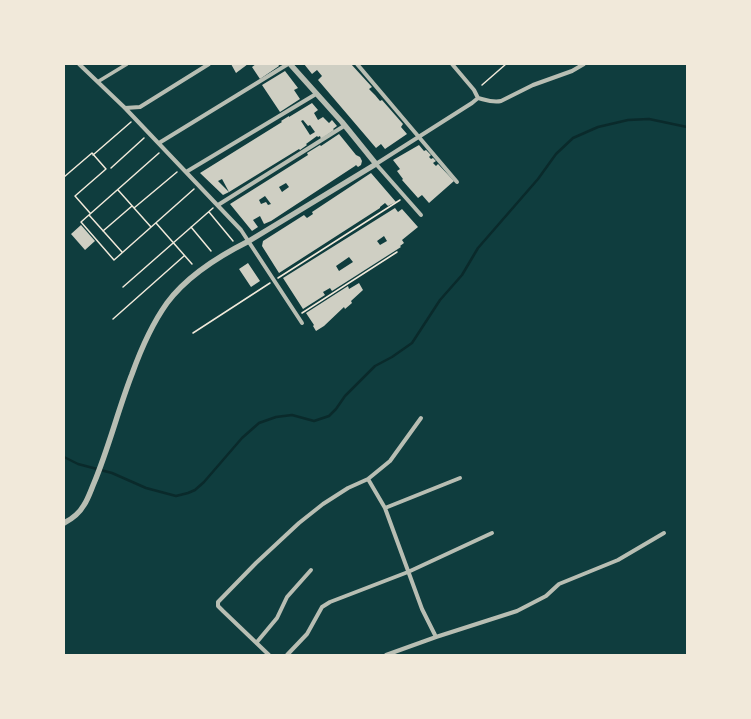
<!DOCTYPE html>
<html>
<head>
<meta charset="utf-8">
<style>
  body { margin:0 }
  #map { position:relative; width:751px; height:719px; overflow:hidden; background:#0f3d3e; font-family:"Asap Condensed",sans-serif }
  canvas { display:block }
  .frame { position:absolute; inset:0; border:65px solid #f1e9da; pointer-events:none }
</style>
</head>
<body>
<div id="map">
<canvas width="751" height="719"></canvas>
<div class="frame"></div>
</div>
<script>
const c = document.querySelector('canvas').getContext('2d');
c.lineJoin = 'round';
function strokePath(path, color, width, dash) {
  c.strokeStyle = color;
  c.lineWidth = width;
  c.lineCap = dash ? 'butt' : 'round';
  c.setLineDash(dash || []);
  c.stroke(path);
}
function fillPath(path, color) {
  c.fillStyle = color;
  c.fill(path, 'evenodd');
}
strokePath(new Path2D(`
  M64 457 78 464 112 473 146 488 176 496 188 493 195 490 204 482 242 438 259 423 276 417 292 415 314 421 329 416 336 409 345 396 375 366 392 357 412 343 440 300 462 275 478 248 538 179 556 154 573 138 598 127 628 120 649 119 687 127`), '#0a2a2b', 2.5);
fillPath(new Path2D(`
  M231 64H248L236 73Z
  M256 64H278L279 66 260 79 252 67Z
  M304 64H351L372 87 369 89 375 95 380 101 382 100 403 124 401 127 407 134 385 149 381 144 376 148 318 80 322 76 317 70 312 74Z
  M285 71 298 88 294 90 300 99 280 112 262 85Z
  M312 103 318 110 314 113 318 120 323 117 329 123 332 120 337 126 333 129 334 130 321 139 320 136 318 137 317 136 306 144 307 145 300 150 299 149 229 192 222 179 218 181 229 192 223 195 200 173 282 122 281 121 289 116V117ZM303 120 308 126 310 125 315 132 310 135 301 121Z
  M339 134 356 155 360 157 362 161 361 165 358 167 356 165 355 166 271 221 264 224 260 216 253 220 258 227 252 231 230 204 308 155 307 153 320 145 321 146ZM286 183 289 187 282 192 279 187ZM265 196 271 204 268 205 266 202 261 204 259 200Z
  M419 145 424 151 426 150 431 155 429 157 431 159 433 158 436 161 433 163 436 166 438 164 454 181 429 203 422 195 418 198 402 180 403 179 397 171 400 169 393 160Z
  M371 173 396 202 388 206 385 203 380 207V208L279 273 262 246 263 241 304 215 307 218 313 214 312 212Z
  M395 208 398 212 402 209 418 227 402 240 404 243 400 246 401 247 332 291 330 288 323 292 325 295 303 309 283 278ZM384 236 387 241 380 245 377 241ZM349 257 353 262 339 271 336 266Z
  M81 225 95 241 85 250 71 234Z
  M248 263 260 281 251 287 239 269Z
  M359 283 363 290 351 301 352 303 345 309 344 307 324 326 316 331 313 326 314 325 306 313 348 286 349 289Z`), '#cfcfc3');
strokePath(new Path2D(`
  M482 85 506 64
  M159 153 81 222 114 260 194 189
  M93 155 131 122
  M111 168 144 138
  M64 177 92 153 106 169 75 196 90 213
  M118 190 151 227
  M134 208 177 172
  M209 212 233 241
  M89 215 122 252
  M156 223 192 264
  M191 227 211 251
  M103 231 132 206
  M278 278 400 200
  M123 287 213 208
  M302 313 397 252
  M113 319 184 256
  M193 333 270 283`), '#f1e9da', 1.5);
strokePath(new Path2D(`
  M99 81 127 64`), '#b8beb3', 3.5);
strokePath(new Path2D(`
  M79 64 125 108 241 230 302 323
  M357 64 457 182
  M452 64 474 90 478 98
  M125 108 140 107 209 64
  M159 143 288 64
  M186 172 316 94
  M218 205 344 126
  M421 215 376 164 472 103 478 98C486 100 493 103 501 101L533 85 572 71 584 64
  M368 479 385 508 422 609 436 637
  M385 508 460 478
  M257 642 277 618 287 597 311 570
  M269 655 223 611 218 606V602L256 563 299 523 323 504 348 488 368 479 390 461 421 418
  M287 655 307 634 322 607 330 602 408 572 492 533
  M386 655 436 637 517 611 546 596 559 584 618 560 664 533`), '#b8beb3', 4);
strokePath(new Path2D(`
  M64 523C72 519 80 512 84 505 88 499 91 490 94 483 109 447 118 410 132 374 141 349 152 324 167 303 187 276 219 256 249 241L376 164 342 122 290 64`), '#b8beb3', 5.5);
</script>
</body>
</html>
